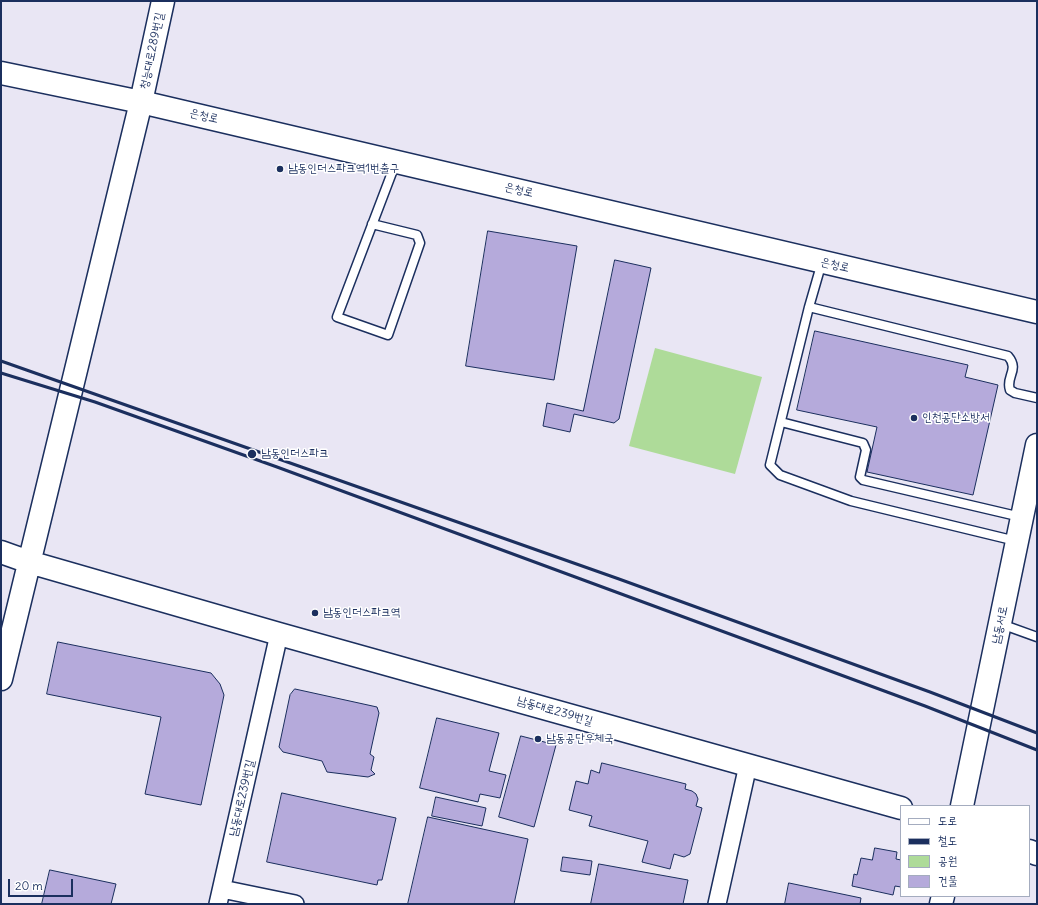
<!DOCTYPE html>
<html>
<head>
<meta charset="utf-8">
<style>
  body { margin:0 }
  #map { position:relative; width:1038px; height:905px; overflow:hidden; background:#fff; font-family:Delius,"Poor Story",sans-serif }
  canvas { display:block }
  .frame { position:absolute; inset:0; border:2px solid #1b2f5e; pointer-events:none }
  .legend { position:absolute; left:900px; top:805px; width:130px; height:92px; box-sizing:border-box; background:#fff; border:1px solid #a4acbf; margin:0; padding:5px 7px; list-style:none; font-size:12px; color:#1b2f5e }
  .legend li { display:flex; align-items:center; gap:8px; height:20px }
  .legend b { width:20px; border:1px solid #a4acbf }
  .scale { position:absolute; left:8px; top:879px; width:65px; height:18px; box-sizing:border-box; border:2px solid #1b2f5e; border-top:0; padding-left:5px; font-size:12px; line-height:14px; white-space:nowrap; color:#1b2f5e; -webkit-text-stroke:3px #fff; paint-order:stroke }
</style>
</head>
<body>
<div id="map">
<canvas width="1038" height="905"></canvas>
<div class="frame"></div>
<ul class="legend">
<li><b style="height:5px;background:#fff"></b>도로</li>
<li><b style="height:5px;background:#1b2f5e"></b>철도</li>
<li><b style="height:11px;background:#aedb99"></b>공원</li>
<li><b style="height:11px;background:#b5aadb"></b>건물</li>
</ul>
<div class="scale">20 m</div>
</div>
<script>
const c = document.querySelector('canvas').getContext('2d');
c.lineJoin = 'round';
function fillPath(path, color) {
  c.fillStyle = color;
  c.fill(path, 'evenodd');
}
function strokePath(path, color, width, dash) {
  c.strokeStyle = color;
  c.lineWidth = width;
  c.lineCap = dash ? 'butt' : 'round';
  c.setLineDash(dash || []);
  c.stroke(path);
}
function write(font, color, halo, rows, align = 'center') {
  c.font = font + ' Delius,"Poor Story",sans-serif';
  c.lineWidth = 3;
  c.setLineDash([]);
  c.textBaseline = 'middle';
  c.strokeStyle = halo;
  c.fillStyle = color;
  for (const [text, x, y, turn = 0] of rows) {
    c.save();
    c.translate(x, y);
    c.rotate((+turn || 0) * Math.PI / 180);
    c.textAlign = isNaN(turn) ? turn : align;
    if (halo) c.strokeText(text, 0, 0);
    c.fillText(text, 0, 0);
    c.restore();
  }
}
fillPath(new Path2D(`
  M1 1H1037V904H1ZM901 806H1029V896H901Z`), '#e9e6f4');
fillPath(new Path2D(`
  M655 348 762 377 735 474 629 446Z`), '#aedb99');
const building = new Path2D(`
  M488 231 577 246 554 380 466 366Z
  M615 260 651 268 619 419 614 423 574 414 570 432 543 426 547 403 583 411Z
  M815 331 968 365 965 377 998 385 973 495 867 472 877 427 797 410Z
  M58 642 211 673 220 684 224 695 201 805 145 794 161 717 47 694Z
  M295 689 377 707 379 713 370 754 374 757 371 770 375 774 368 777 327 772 322 761 283 752 279 747 290 695Z
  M437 718 499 733 489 771 506 775 500 798 480 794 478 802 420 788Z
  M521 736 556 745 534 827 499 817Z
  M602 763 686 784 685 789 692 791 696 794 698 799 696 806 702 808 690 854 684 857 674 854 670 869 642 862 648 841 589 826 592 816 569 810 576 781 588 784 591 770 599 773Z
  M282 793 396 818 382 880H378L377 885 267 862Z
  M436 797 486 808 482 826 432 816Z
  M428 817 528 839 514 904H408Z
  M875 848 897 852 896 859 901 860V887L895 886 893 895 852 886 854 874 857 875 861 858 872 860Z
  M563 857 592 861 590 875 561 871Z
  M599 864 688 880 683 904H591Z
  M50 870 116 884 111 904H42Z
  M789 883 861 898 860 904H785Z`);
fillPath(building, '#b5aadb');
strokePath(building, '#1b2f5e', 1);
const lane = new Path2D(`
  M372 224 417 235 420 243 388 335 337 317 396 162
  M822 262 809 307 770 465 780 475 851 501 1016 541
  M809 307 1008 356C1020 370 1005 377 1010 390L1015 393 1037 398
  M781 422 863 443 866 450 860 477 863 480 1021 517
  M1001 624 1037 637`);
const street = new Path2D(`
  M222 889 295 904
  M218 904 279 634
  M717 904 748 765`);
const secondary = new Path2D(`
  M1 73 141 102 1037 312
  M1 552 29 562 279 634 901 808
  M1 679 141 102 163 1
  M962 806 1037 445
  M1029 851 1037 854
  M941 904 943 896`);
strokePath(lane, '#1b2f5e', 11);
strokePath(street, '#1b2f5e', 20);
strokePath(secondary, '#1b2f5e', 25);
strokePath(lane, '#fff', 8);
strokePath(street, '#fff', 17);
strokePath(secondary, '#fff', 22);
strokePath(new Path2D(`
  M1 361 619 579 930 692 1037 733
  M1 373 95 402 277 467 925 706 1037 750`), '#1b2f5e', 3);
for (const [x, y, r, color] of [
  [280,169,4,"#1b2f5e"],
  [914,418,4,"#1b2f5e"],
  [252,454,5,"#1b2f5e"],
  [315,613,4,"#1b2f5e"],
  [538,739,4,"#1b2f5e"]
]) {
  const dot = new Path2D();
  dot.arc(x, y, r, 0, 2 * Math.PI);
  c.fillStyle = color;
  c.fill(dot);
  strokePath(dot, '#fff', 1.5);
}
write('12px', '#1b2f5e', '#fff', [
  ["청능대로289번길",152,51,-78],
  ["은청로",204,116,13],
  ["은청로",519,190,13],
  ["은청로",835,265,13],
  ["남동서로",1000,625,-78],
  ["남동대로239번길",555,711,16],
  ["남동대로239번길",242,798,-77]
]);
write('12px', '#1b2f5e', '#fff', [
  ["남동인더스파크역1번출구",288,169],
  ["인천공단소방서",922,418],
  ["남동인더스파크",261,454],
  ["남동인더스파크역",323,613],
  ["남동공단우체국",546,739]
], 'left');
</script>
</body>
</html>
